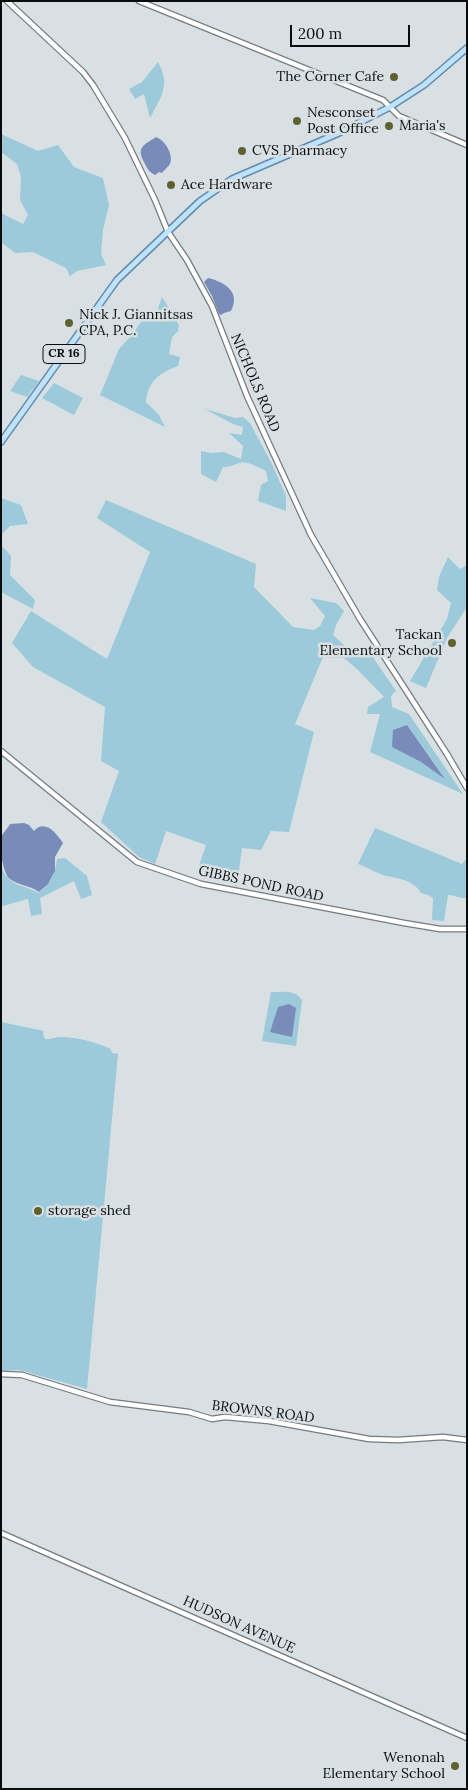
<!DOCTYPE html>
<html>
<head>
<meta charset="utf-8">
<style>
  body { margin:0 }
  #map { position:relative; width:468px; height:1790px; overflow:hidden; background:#d8e0e3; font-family:Lora,serif }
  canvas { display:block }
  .frame { position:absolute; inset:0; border:2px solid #090c0d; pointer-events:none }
  .scale { position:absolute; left:290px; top:25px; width:120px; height:22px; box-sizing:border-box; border:2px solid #090c0d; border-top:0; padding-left:6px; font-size:15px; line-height:18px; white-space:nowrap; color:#090c0d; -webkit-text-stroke:4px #d8e0e3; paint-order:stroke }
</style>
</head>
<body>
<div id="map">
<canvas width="468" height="1790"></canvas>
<div class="frame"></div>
<div class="scale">200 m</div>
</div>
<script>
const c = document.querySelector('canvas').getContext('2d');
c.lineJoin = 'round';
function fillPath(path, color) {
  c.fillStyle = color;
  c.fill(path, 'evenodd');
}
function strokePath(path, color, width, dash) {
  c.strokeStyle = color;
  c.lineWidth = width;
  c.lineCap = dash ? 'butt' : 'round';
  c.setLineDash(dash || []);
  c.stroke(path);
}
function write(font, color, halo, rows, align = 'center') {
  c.font = font + ' Lora,serif';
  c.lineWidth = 5;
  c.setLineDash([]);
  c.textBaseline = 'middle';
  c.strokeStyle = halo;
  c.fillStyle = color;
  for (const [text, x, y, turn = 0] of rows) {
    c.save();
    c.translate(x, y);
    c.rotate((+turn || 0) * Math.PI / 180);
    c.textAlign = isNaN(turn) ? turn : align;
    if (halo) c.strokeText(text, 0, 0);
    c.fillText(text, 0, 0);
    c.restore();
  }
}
fillPath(new Path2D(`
  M158 62C171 85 161 97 150 118L144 94 135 99 129 89 142 82Z
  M1 134 38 151 58 145 74 167 103 178 109 205 103 230 101 254 106 265 77 271 70 276 66 268 33 252 15 253 1 242V213L23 224 28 215 20 200 21 177 17 164 1 152Z
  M162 297 179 325 178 331 172 337 169 354 180 357 178 366C160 373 148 380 146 402L159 415 165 427 100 395 119 349 132 335 143 319 157 312Z
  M21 375 39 381 27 397 10 391Z
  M54 383 83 398 74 415 42 398Z
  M205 409 235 418 243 417 250 423 272 464 286 496V511L258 501 261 485 268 481 266 471C259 468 246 460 239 463 233 465 230 467 223 467L216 482 201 474V451L211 453 224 452 241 459 243 446 229 433 242 435 243 427 233 424Z
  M1 498 21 505 28 524 10 526 1 535Z
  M106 500 256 564 254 587 293 627 314 630 320 626 325 616 310 598 336 603 344 611 336 625 333 635 345 646 372 656 396 691 391 696 392 707 409 714 463 794 370 752 380 714H367L368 707 384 697 358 670 344 658 323 657 295 724 314 732 289 832 271 831 261 850 242 848 237 886 197 872 206 845 166 831 155 864 139 857 101 822 119 771 101 761 105 707 33 667 12 643 31 611 107 659 150 552 97 518ZM407 725 444 777 421 762Z
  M1 545 11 556 10 575 35 600 33 609 1 592Z
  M448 557 460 569 467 565V607L447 638 426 688 410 681 447 619 451 603 437 590 439 577Z
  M375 828 462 864 467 858V898C460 899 455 895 448 895L444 921 432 920 433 898 428 895 421 893C413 879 398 879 383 875 375 872 366 867 358 864Z
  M65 858 87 876 92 895 81 899 74 881 40 898 42 914 31 916 28 899 3 906 1 904V867C10 887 22 884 39 893 51 882 55 875 57 859Z
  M271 992C282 992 295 989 302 1000L296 1046 262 1041Z
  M1 1022 44 1031 43 1034 45 1039C51 1040 55 1037 61 1037 77 1037 96 1042 111 1049L112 1053 118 1054 87 1389 19 1370 1 1371Z`), '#9ccadb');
fillPath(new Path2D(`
  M156 137C165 140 174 155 170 164 168 167 164 170 162 173L159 172 155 175C149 172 147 168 144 162 136 147 144 145 156 137Z
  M208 278C225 282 241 292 231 311L224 313 221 315 219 314 212 296 204 282Z
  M407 725 445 779 421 762 392 747 393 730Z
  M24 823 29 825 34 831C45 819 56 833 63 843L55 857V871L48 884 39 892C30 885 19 886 10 879 2 873 0 847 1 837 3 833 8 828 10 824Z
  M289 1004 296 1008 292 1037 270 1032 278 1007Z`), '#788bb9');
const secondary = new Path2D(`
  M7 1 83 72 93 85 125 138 155 200 168 232 187 260 212 306 247 396 311 535 360 619 447 754 467 788
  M139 1 383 100 399 116 467 145
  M1 751 137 862 201 884 404 923 440 929H467
  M1 1374 22 1375 110 1402 189 1412 212 1419 225 1417 269 1421 369 1439 398 1440 443 1437 467 1440
  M1 1533 467 1738`);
const primary = new Path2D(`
  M1 442 117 280 200 201 232 179 339 133 390 107 424 85 467 48`);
strokePath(secondary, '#747c7f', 7);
strokePath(primary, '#648aaa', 8);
strokePath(secondary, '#fff', 4.5);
strokePath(primary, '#bfe2fe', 5);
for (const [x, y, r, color] of [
  [394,77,5,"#5f622f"],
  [297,121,5,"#5f622f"],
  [389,126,5,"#5f622f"],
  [242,151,5,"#5f622f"],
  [171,185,5,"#5f622f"],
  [69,323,5,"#5f622f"],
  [452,643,5,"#5f622f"],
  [38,1211,5,"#5f622f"],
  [455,1766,5,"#5f622f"]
]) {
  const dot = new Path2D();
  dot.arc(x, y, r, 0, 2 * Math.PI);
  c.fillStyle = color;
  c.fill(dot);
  strokePath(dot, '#d8e0e3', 2);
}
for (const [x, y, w] of [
  [64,354,42]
]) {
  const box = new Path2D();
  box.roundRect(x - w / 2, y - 9.5, w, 19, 4);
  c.fillStyle = '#d8e0e3';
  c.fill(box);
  strokePath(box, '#090c0d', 1);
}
write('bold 12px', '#090c0d', null, [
  ["CR 16",64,354]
]);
write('14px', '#090c0d', '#d8e0e3', [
  ["The Corner Cafe",384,77,"right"],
  ["Nesconset",307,113],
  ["Post Office",307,129],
  ["Maria's",399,126],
  ["CVS Pharmacy",252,151],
  ["Ace Hardware",181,185],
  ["Nick J. Giannitsas",79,315],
  ["CPA, P.C.",79,331],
  ["Tackan",442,635,"right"],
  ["Elementary School",442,651,"right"],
  ["storage shed",48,1211],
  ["Wenonah",445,1758,"right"],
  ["Elementary School",445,1774,"right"]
], 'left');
write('14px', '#090c0d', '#d8e0e3', [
  ["NICHOLS ROAD",255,383,67],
  ["GIBBS POND ROAD",261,884,12],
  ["BROWNS ROAD",263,1412,7],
  ["HUDSON AVENUE",239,1625,24]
]);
</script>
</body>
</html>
